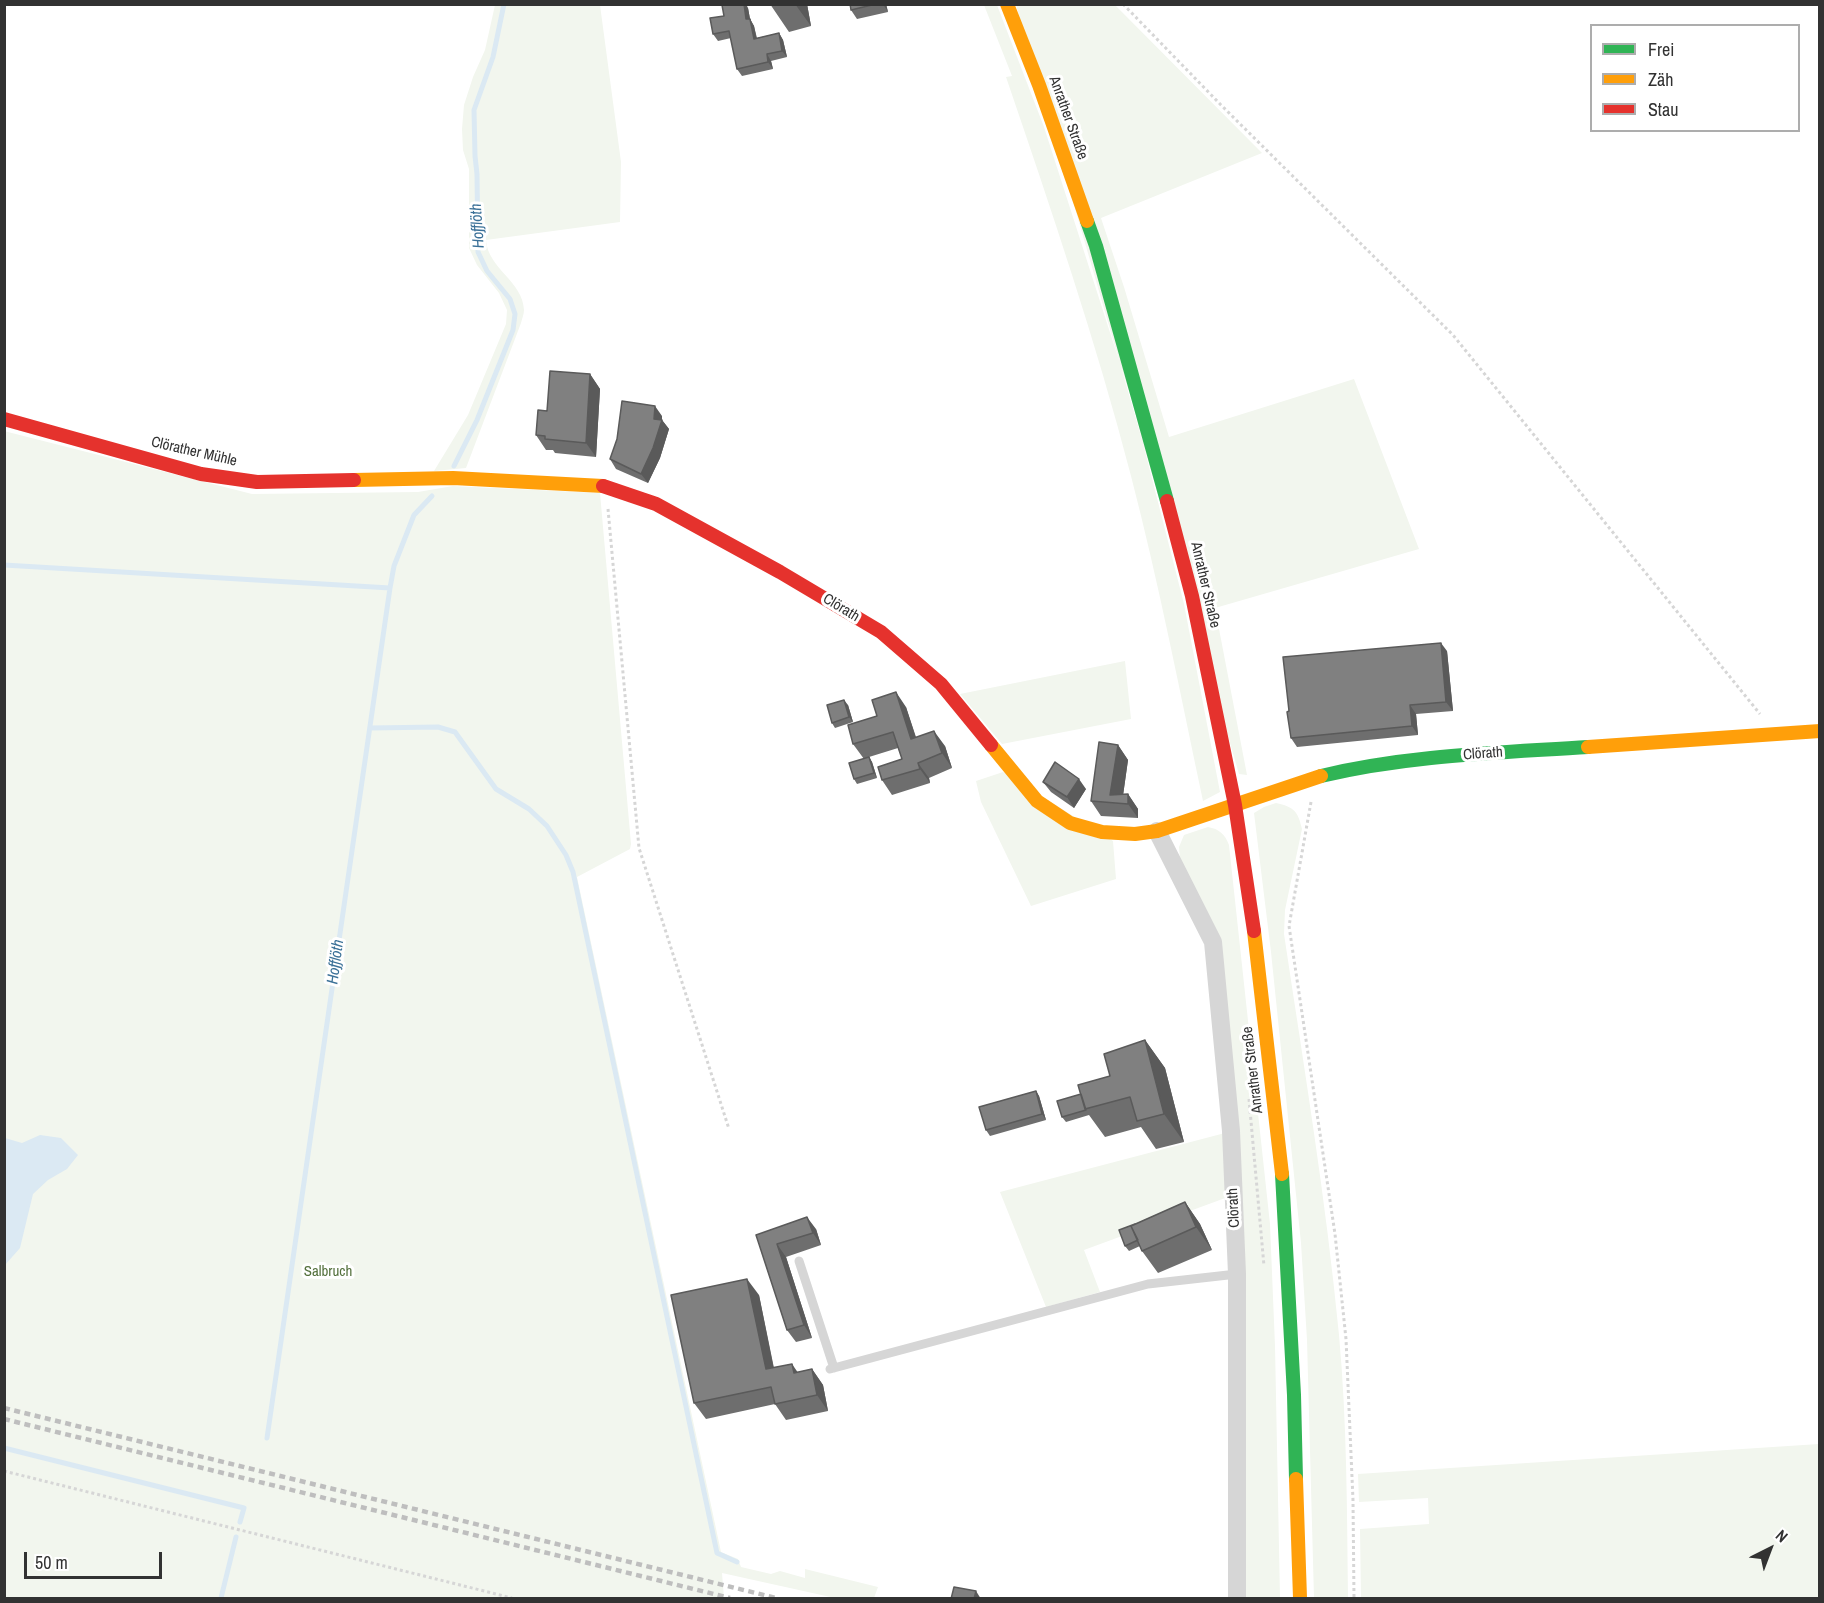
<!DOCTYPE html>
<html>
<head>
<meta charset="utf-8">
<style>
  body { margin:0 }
  #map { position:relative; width:1824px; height:1603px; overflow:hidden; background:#fff; font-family:"Archivo Narrow",sans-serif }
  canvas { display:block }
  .frame { position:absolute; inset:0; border:6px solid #323232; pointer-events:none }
  .legend { position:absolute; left:1590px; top:24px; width:210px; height:108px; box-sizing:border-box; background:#fff; border:2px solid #adadad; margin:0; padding:8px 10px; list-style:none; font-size:18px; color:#323232 }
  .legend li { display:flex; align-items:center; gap:12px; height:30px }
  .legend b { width:30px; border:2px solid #adadad }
  .north { position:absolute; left:1740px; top:1519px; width:60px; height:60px; -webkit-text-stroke:4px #fff; paint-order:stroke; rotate:42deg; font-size:16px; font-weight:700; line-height:24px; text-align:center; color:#323232 }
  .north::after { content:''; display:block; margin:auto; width:21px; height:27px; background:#323232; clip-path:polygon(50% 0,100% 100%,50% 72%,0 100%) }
  .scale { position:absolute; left:24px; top:1552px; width:138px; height:27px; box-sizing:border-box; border:3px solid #323232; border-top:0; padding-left:8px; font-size:18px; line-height:21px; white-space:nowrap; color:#323232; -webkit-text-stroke:4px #fff; paint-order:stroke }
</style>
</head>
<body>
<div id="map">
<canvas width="1824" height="1603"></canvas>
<div class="frame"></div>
<ul class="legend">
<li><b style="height:8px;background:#30b455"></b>Frei</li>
<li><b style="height:8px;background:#ff9f0a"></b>Zäh</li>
<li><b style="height:8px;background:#e5322d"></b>Stau</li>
</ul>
<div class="north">N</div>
<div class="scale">50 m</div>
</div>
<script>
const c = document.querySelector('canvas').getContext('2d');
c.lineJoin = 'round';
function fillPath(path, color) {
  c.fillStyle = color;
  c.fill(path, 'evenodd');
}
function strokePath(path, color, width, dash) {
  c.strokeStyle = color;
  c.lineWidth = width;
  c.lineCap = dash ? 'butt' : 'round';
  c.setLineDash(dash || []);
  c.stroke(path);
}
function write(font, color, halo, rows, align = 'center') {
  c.font = font + ' "Archivo Narrow",sans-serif';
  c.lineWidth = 6;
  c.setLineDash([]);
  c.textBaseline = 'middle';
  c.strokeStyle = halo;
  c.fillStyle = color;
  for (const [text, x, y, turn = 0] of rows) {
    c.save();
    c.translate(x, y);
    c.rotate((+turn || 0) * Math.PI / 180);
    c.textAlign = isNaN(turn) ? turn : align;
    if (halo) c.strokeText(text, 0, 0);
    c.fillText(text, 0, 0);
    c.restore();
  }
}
fillPath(new Path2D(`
  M495 5H600L621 162 620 222 486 240C488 269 523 281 524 310 524 314 522 319 521 323L466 468 434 471 468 415 506 324 507 310 499 293 477 265 469 248V169L463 150 462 129 464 105 473 77 485 50Z
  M984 5H997L1044 127 1133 404 1184 604 1220 792 1203 801C1180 692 1159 584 1131 476 1096 341 1051 209 1006 77L1012 76Z
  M1016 5H1115L1262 153 1101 218 1124 287 1169 437 1354 379 1419 549 1215 608 1247 775 1239 774Z
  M4 431 252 494 418 492 453 486 600 493 631 844 630 849 577 877 721 1552 738 1559 741 1567 771 1574 780 1571 805 1578V1569L878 1587 874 1598H835L722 1573 724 1598H5Z
  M1125 661 1131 719 1002 744 960 694Z
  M1003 772 1113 841 1116 879 1031 906 981 802 976 781Z
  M1276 803C1294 807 1298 811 1302 829L1285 910 1284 934C1304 1067 1326 1200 1339 1335 1347 1422 1347 1511 1348 1598H1314L1307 1340 1301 1243 1271 952 1254 813 1264 807Z
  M1208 827C1219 829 1225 834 1229 845L1270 1224 1275 1346 1280 1598H1242L1227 1020 1180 859 1179 847 1184 835Z
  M1225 1133 1228 1197 1084 1250 1100 1292 1046 1307 1000 1192Z
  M1819 1444V1598H1361L1360 1529 1429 1524 1428 1498 1359 1502 1358 1474Z`), '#f2f6ee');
fillPath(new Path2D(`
  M40 1135 61 1138 78 1155 67 1169 48 1180 33 1194 20 1248 5 1265V1138L22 1143Z`), '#dbe9f3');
strokePath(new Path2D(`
  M454 466 477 420 513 330 515 314 510 299 487 271 478 252 477 174 475 156 474 110 493 57 504 4
  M4 565 390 588
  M370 728 438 727 455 732 496 789 529 809 547 826 566 855 573 872 717 1553 737 1562
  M267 1438 390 588 394 566 414 515 432 496
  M4 1448 244 1508 240 1522
  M221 1598 236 1537`), '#dbe9f3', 5);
strokePath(new Path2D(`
  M1123 4 1221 105 1453 335 1760 714
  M608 509 639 848 729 1129
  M1311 802 1289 926 1335 1234 1346 1339 1353 1500 1354 1598
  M1249 1099 1264 1266
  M4 1471 512 1598`), '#d6d6d6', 3, [3, 3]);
strokePath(new Path2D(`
  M799 1261 834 1368
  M830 1369 1148 1284 1237 1274`), '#d6d6d6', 9);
strokePath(new Path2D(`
  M1157 831 1213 942 1231 1131 1237 1274V1598`), '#d6d6d6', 18);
strokePath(new Path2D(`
  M1087 221 1096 246 1167 501
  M1321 776C1409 755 1498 753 1588 747
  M1282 1174 1294 1395 1296 1479`), '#30b455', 14);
strokePath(new Path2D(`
  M1007 4 1039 85 1087 221
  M354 480 453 478 603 486
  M991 745 1037 801 1070 823 1102 832 1135 834 1157 831 1321 776
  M1588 747 1820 731
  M1254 931 1282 1174
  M1296 1479 1300 1598`), '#ff9f0a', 14);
strokePath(new Path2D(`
  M4 419 201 474 257 482 354 480
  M603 486 656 504 780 572 881 632 941 684 991 745
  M1167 501 1192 596 1235 805 1254 931`), '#e5322d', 14);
strokePath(new Path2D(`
  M4 1408 776 1598
  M4 1419 730 1598`), '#bebebe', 4.5, [6, 4.5]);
fillPath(new Path2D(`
  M770 4H807L811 26 789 32Z
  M850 4H886L888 12 857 19 851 10Z
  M748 8 750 19 754 26 757 38 779 33 783 40 787 57 771 61 773 69 742 76 737 69 731 38 718 41 713 34Z
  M590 374 600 389 596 457 555 453 553 450H546L536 435 547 411Z
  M662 416V420L669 429 660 458 648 483 616 469 610 459Z
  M1447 651 1453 711 1416 714 1418 735 1297 747 1291 738 1289 711Z
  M848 705 853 722 835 728 832 723Z
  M906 707 916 737 945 746 952 768 929 778 930 783 892 795 882 780 902 759 898 748 869 757 872 762 877 778 857 784 854 779 864 759 853 744Z
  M1118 745 1128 760 1123 795 1128 794 1138 809V818L1101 816 1091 801Z
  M1043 782 1086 789 1074 808 1051 792Z
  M1145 1040 1165 1068 1184 1142 1156 1149 1141 1127 1105 1137 1089 1115 1066 1122 1062 1117 1081 1094 1110 1076Z
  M1036 1091 1039 1096 1046 1120 990 1136 986 1130Z
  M1185 1202 1200 1224 1212 1250 1158 1273 1142 1251 1140 1246 1129 1251 1125 1246 1135 1224Z
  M816 1229 821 1245 786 1257 812 1338 796 1342 787 1330 756 1235Z
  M759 1295 774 1368 798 1372 812 1369 823 1385 828 1411 786 1420 775 1404 706 1419 694 1403Z`), '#6e6e6e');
fillPath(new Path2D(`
  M744 4H746L748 8 750 19 754 26 758 46 754 39 746 19Z
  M795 4H807L811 26Z
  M883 4H886L888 12Z
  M779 33 783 40 787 57 782 51Z
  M767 54 771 61 773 69 768 62Z
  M590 374 600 389 596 457 586 443Z
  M655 406 662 416V420L669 429 660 458 648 483 641 474 654 419Z
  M1441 643 1447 651 1453 711 1446 702Z
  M896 692 906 707 921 754 911 739Z
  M844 700 848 705 853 722 849 717Z
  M1410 705 1416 714 1418 735 1412 726Z
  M934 731 945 746 952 768 942 753Z
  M1118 745 1128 760 1122 803 1110 795Z
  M869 757 872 762 877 778 874 773Z
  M918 763 929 778 930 783 920 769Z
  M1079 779 1086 789 1074 808 1067 797Z
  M1128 794 1138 809V818L1128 804Z
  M1145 1040 1165 1068 1184 1142 1164 1114Z
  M1036 1091 1039 1096 1046 1120 1042 1114Z
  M1185 1202 1200 1224 1212 1250 1196 1227Z
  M807 1217 816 1229 821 1245 813 1233Z
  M777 1244 786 1257 812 1338 804 1325Z
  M747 1279 759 1295 777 1385 766 1369Z
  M792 1364 803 1380 794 1373Z
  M812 1369 823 1385 828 1411 817 1395Z
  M976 1591 981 1599H974Z`), '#5a5a5a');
const building = new Path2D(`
  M744 4 746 19H750L754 39 779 33 782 51 767 54 768 62 737 69 729 31 713 34 710 18 724 16 722 5Z
  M850 4H876L851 10Z
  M550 371 590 374 586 443 545 439V436L536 435 538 410 547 411Z
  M622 401 655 406 654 419 662 420 653 448 641 474 610 459 617 439Z
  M1441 643 1446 702 1410 705 1412 726 1291 738 1287 712 1289 711 1283 657Z
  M896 692 911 739 934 731 942 753 918 763 920 769 882 780 878 767 902 759 893 732 853 744 848 725 877 716 872 700Z
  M844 700 849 717 832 723 827 705Z
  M1099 742 1118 745 1110 795 1128 794V804L1091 801Z
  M869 757 874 773 854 779 849 763Z
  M1055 762 1079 779 1067 797 1043 782Z
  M1145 1040 1164 1114 1137 1121 1130 1097 1085 1109 1078 1085 1110 1076 1104 1054Z
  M1036 1091 1042 1114 986 1130 979 1107Z
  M1081 1094 1086 1110 1062 1117 1057 1101Z
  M1185 1202 1196 1227 1142 1251 1131 1226Z
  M807 1217 813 1233 777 1244 804 1325 787 1330 756 1235Z
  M1135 1224 1131 1226 1138 1240 1125 1246 1119 1230Z
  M747 1279 766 1369 792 1364 794 1373 812 1369 817 1395 775 1404 771 1387 694 1403 671 1295Z
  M954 1587 976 1591 974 1599H951Z`);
fillPath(building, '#808080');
strokePath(building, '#5a5a5a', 1.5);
write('15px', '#323232', '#fff', [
  ["Anrather Straße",1068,118,70],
  ["Clörather Mühle",194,452,13],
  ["Anrather Straße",1205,585,77],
  ["Clörath",841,608,31],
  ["Clörath",1483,754,-4],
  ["Anrather Straße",1253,1070,-97],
  ["Clörath",1234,1208,-93]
]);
write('15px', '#53703c', '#fff', [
  ["Salbruch",328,1272]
]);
write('italic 16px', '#3b7198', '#fff', [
  ["Hofflöth",478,226,-94],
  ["Hofflöth",336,962,-82]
]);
</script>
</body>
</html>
